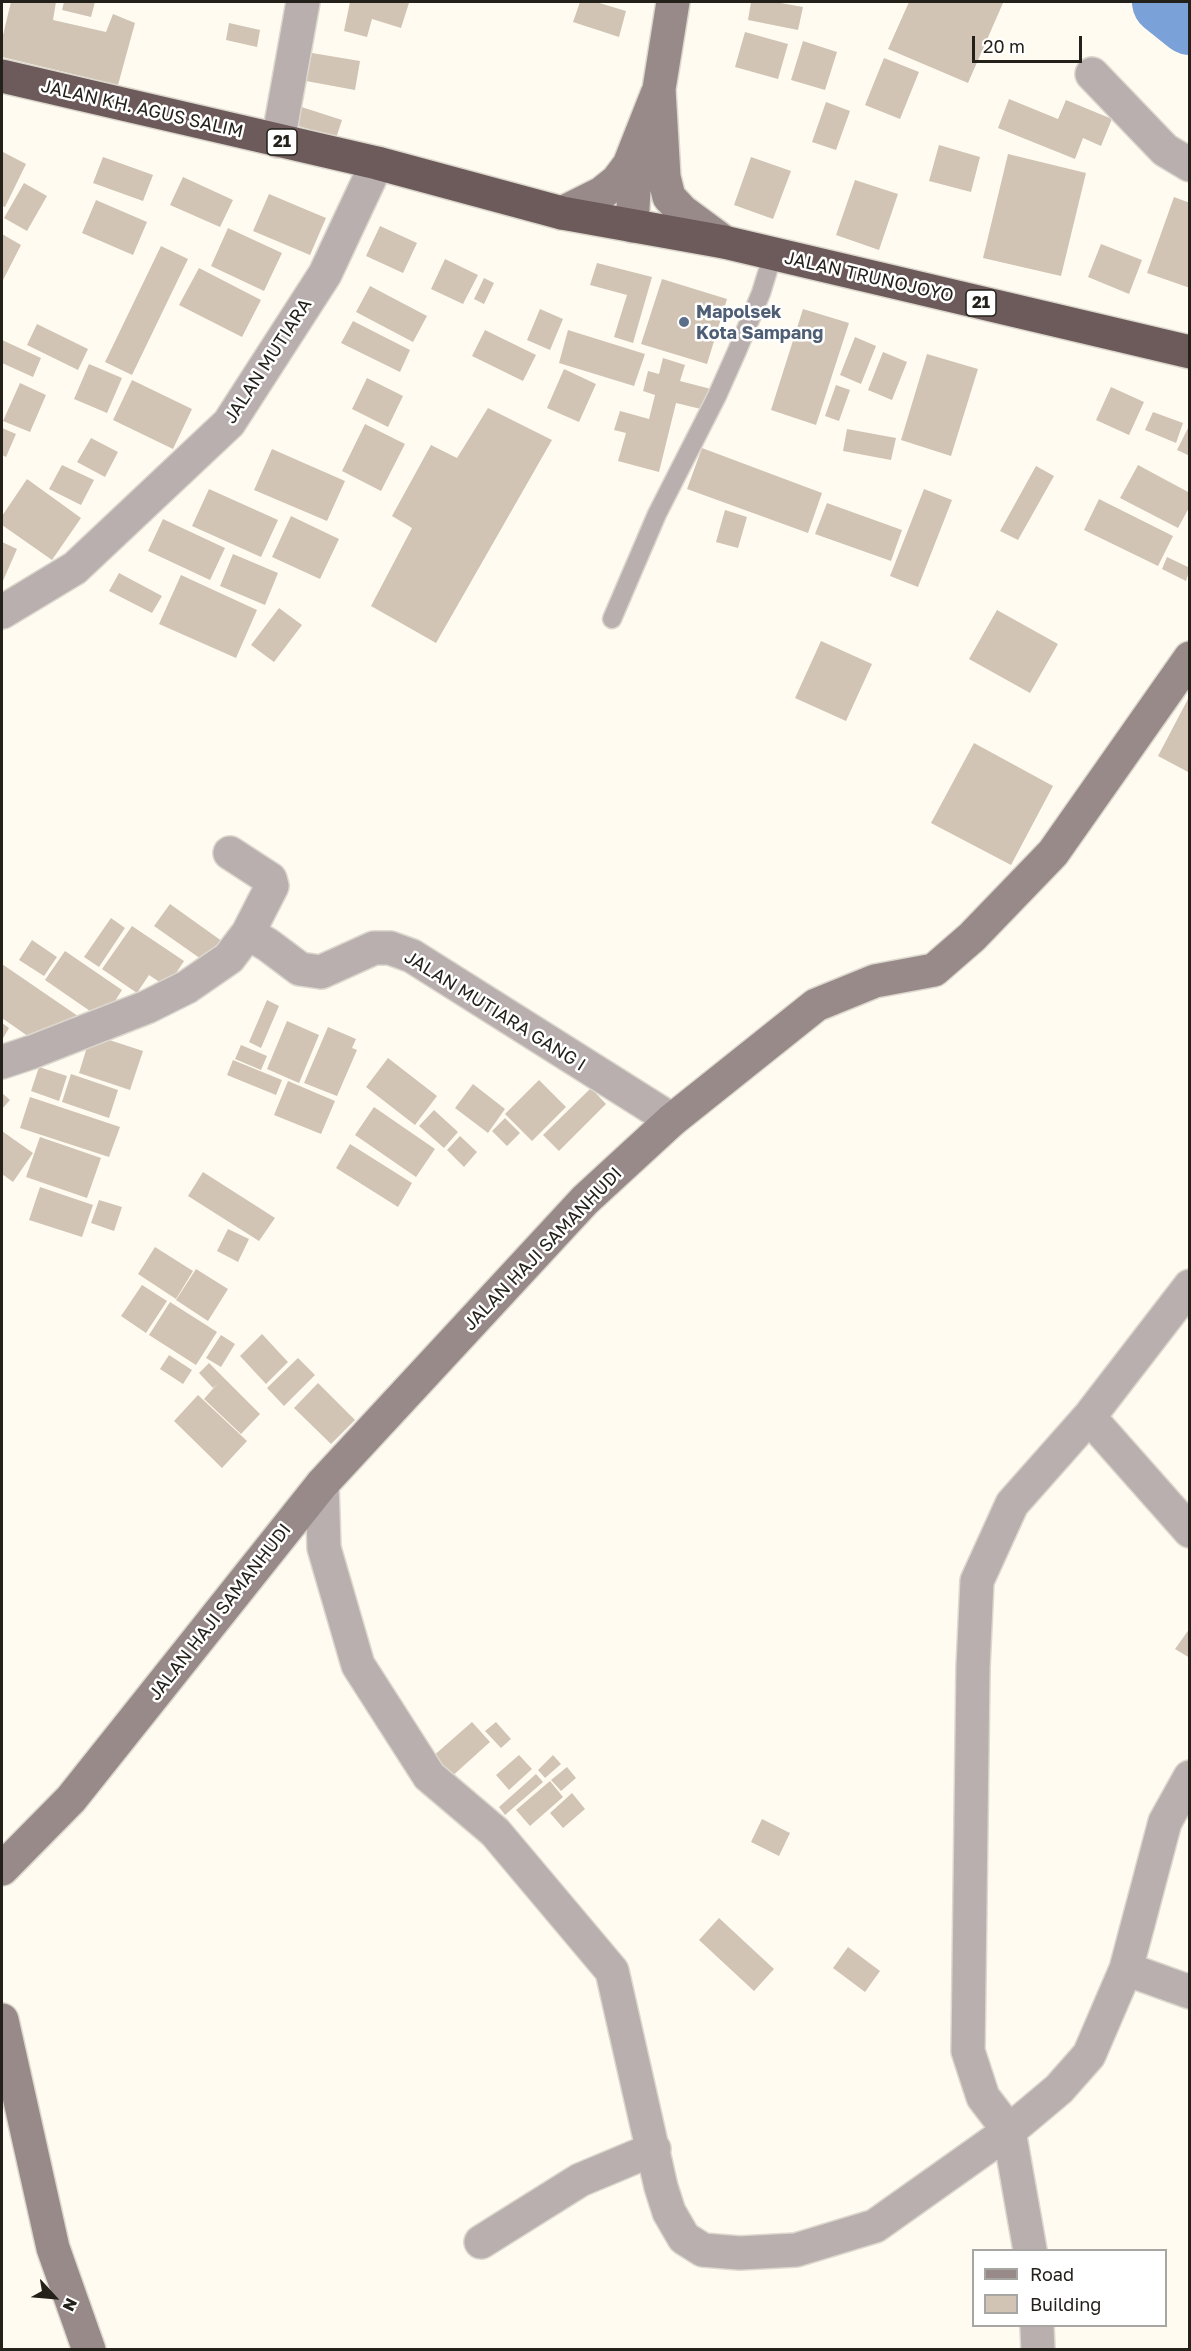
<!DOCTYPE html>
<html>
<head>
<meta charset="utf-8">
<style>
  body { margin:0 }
  #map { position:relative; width:1191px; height:2351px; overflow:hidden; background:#fffbf0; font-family:"Golos Text",sans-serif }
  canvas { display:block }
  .frame { position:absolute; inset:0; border:3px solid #23211a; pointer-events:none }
  .legend { position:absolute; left:972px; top:2249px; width:195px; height:78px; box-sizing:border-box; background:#fff; border:2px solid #a7a6a3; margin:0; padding:8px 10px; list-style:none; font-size:18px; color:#23211a }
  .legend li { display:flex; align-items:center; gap:12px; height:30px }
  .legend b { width:30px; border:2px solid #a7a6a3 }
  .north { position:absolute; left:24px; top:2267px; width:60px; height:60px; -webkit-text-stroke:4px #fff; paint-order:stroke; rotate:116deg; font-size:16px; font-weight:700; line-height:24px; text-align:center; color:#23211a }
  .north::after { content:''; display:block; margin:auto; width:21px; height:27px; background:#23211a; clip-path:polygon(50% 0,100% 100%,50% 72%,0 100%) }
  .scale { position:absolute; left:972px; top:36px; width:110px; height:27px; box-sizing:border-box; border:3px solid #23211a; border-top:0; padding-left:8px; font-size:18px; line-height:21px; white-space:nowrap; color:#23211a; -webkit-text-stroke:4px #fff; paint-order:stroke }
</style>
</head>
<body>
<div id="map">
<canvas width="1191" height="2351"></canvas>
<div class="frame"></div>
<ul class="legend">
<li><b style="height:8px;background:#998a8a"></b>Road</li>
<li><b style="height:16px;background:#d1c4b4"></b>Building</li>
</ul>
<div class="north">N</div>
<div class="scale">20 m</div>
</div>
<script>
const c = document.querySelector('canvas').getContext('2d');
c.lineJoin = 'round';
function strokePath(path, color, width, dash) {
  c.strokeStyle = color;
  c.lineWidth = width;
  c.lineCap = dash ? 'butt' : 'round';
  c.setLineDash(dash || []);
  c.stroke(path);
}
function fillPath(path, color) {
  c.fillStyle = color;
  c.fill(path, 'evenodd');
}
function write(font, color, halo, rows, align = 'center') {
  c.font = font + ' "Golos Text",sans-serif';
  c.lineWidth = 5;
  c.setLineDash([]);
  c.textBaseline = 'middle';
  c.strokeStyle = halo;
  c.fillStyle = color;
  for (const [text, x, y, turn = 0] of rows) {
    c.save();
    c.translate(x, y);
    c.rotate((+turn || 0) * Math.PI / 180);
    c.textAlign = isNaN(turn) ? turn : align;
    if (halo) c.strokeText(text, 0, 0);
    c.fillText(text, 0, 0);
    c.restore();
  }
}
strokePath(new Path2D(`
  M1165 2 1190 22`), '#7aa2d8', 66);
fillPath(new Path2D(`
  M11 2H56L53 20 106 32 113 14 135 23 118 85 2 57V39Z
  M64 2H95L91 17 62 10Z
  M350 2H402L409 3 401 28 372 19 367 37 344 31Z
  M580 2H596L626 11 619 37 573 22Z
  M751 2H775L803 7 798 30 748 20Z
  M909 2 1003 3 968 83 888 49Z
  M229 23 260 30 257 47 226 40Z
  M745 32 788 44 778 79 735 67Z
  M803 41 837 52 825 90 791 80Z
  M312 53 360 61 355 90 306 81Z
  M884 58 919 72 900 119 865 105Z
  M1009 99 1058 119 1066 100 1112 119 1101 146 1083 138 1075 159 998 128Z
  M826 102 850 111 836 150 812 142Z
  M289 103 342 120 336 138 283 121Z
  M939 145 980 157 971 192 929 181Z
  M3 152 26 164 5 207 2 206Z
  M1008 154 1086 173 1061 276 983 258Z
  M103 157 153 175 143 201 93 183Z
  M751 157 791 171 773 219 734 205Z
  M183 177 233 200 220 227 170 205Z
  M855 180 898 194 879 250 836 235Z
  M24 183 47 196 27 231 4 218Z
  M269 194 326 218 310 255 253 231Z
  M1174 197 1190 203V288L1147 273Z
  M96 200 147 222 133 255 82 233Z
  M380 226 417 243 403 273 366 256Z
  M228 228 282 253 264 291 211 266Z
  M2 234 21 245 2 282Z
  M1101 244 1142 260 1129 294 1088 277Z
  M161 246 188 259 132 375 105 362Z
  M445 259 478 275 463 304 431 289Z
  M597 263 652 277 633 343 614 337 627 295 590 285Z
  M199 268 261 300 242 337 179 305Z
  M484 278 494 283 484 304 474 299Z
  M662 279 727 299 707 364 641 344Z
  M370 286 427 316 413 342 356 312Z
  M540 309 563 319 550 350 527 340Z
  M803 309 849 323 816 425 771 410Z
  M353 321 410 350 400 372 341 343Z
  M37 324 88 349 78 370 27 345Z
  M485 330 536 355 523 381 472 356Z
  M568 330 645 354 634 386 559 363Z
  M855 337 876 346 861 384 840 375Z
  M2 340 41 358 33 377 2 363Z
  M883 352 907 362 892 400 868 390Z
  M927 354 978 369 951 456 901 440Z
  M663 358 685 365 680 381 711 389 705 410 676 403 659 472 618 461 626 433 614 430 620 411 649 419 655 395 643 391 648 371 659 374Z
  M89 364 122 378 107 413 74 399Z
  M564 369 596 384 579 422 547 408Z
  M367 378 403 396 388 427 352 409Z
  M132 380 192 409 173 449 113 420Z
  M20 383 46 395 30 432 3 421Z
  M836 385 850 390 839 421 825 416Z
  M1111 387 1144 402 1129 435 1096 420Z
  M488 408 552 440 436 643 371 606 412 528 392 516 431 445 457 458Z
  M1153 412 1183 423 1176 443 1145 430Z
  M365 424 405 444 381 491 342 471Z
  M1190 424V456L1177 450Z
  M2 428 16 434 6 457 2 455Z
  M847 429 896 438 891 460 843 451Z
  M91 438 118 452 105 477 77 462Z
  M702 448 822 493 808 533 687 489Z
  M272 449 345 481 327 521 254 490Z
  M62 465 94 480 81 505 49 489Z
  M1138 465 1190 493V506L1178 528 1120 498Z
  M1036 466 1054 476 1018 540 1000 531Z
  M27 479 81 518 52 560 2 525V516Z
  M209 489 278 520 261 557 192 526Z
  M924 489 952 500 918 587 890 576Z
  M1099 499 1173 536 1158 566 1084 530Z
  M827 503 902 530 891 561 815 534Z
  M725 510 747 517 738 548 716 542Z
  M291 516 339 539 320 579 272 557Z
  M163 519 225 548 210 580 148 551Z
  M2 542 17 549 2 583Z
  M233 554 278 573 265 605 220 586Z
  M1167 557 1190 568 1186 581 1162 569Z
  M119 573 162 596 152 613 109 591Z
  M181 575 257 610 236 658 159 624Z
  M279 608 302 625 274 662 251 645Z
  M997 610 1058 644 1030 693 969 659Z
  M821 641 872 664 846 721 795 698Z
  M1188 699 1190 700V773L1158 756Z
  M974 743 1053 786 1011 865 931 823Z
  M170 904 226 944 211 966 154 926Z
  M111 918 125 928 99 967 84 957Z
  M132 926 184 961 167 987 149 975 137 993 102 969Z
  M32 940 57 957 44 976 19 960Z
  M65 951 122 990 103 1020 45 980Z
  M2 964 91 1025 42 1046 2 1018Z
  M267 1000 279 1006 261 1048 249 1042Z
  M287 1021 319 1035 299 1083 267 1069Z
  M2 1023 9 1028 2 1040Z
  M328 1027 356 1039 352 1048 357 1050 337 1096 304 1083Z
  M91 1034 143 1051 130 1090 79 1073Z
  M241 1045 267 1056 261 1070 235 1059Z
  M388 1058 437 1096 415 1125 366 1087Z
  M233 1060 282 1080 276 1095 227 1075Z
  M39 1067 67 1076 59 1101 31 1091Z
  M71 1074 118 1090 109 1118 62 1102Z
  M539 1080 566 1107 532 1141 505 1114Z
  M288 1081 335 1101 321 1134 274 1115Z
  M473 1084 505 1109 488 1133 455 1108Z
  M591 1088 606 1104 559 1151 543 1135Z
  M2 1093 10 1100 2 1109Z
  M30 1097 120 1127 109 1157 20 1128Z
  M374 1107 435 1149 416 1177 355 1135Z
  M434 1110 458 1132 444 1148 419 1126Z
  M505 1118 520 1133 507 1146 492 1131Z
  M2 1131 33 1153 13 1182 2 1174Z
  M460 1136 477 1152 464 1167 447 1150Z
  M40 1137 101 1158 87 1198 26 1177Z
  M350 1144 412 1183 398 1207 336 1168Z
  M203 1172 275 1218 259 1241 188 1196Z
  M40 1187 93 1205 82 1237 29 1220Z
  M99 1200 122 1207 114 1231 91 1223Z
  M228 1229 249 1239 238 1262 217 1251Z
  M155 1247 193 1271 176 1299 138 1274Z
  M196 1269 228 1289 208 1321 176 1300Z
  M142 1285 167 1301 146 1333 121 1316Z
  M170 1302 217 1332 196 1365 149 1335Z
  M262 1334 288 1362 266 1384 240 1356Z
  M221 1335 235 1344 221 1367 206 1358Z
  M169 1355 192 1370 183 1384 160 1369Z
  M298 1358 315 1375 284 1406 267 1388Z
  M209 1363 260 1414 241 1434 204 1399 218 1383 213 1388 199 1373Z
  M318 1383 355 1420 331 1444 294 1408Z
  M198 1395 247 1441 222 1468 174 1421Z
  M1190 1628V1658L1175 1649Z
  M472 1722 490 1742 449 1779 431 1758Z
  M496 1722 511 1739 501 1748 485 1731Z
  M519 1755 532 1769 509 1790 496 1775Z
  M553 1755 561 1764 545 1778 538 1770Z
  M567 1767 576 1778 561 1791 551 1780Z
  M536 1774 543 1782 505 1815 499 1807Z
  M550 1781 563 1797 530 1826 516 1810Z
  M572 1793 585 1809 563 1828 550 1813Z
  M762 1819 790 1833 779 1856 751 1842Z
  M719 1918 774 1969 754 1991 699 1940Z
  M848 1947 880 1971 865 1992 833 1968Z`), '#d1c4b4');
const lane = new Path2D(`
  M612 619 657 514 717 396 737 351 761 293 773 254`);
const street = new Path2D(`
  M1092 74 1165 150 1190 165
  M278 141 303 2
  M2 612 75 568 229 423 325 274 377 163
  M248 933 268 945 300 969 321 972 374 948H390L412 956 672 1120
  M2 1062 32 1052 147 1007 187 987 229 958 248 933 272 886 270 879 230 853
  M1089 1417 1190 1531
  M322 1484 324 1548 358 1665 429 1776 495 1832 612 1971 661 2187 669 2212 684 2238 703 2250 740 2253 796 2250 875 2226 1009 2131 1059 2089 1089 2055 1126 1969 1165 1822 1190 1777
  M1126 1969 1190 1992
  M481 2242 580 2180 654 2149
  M1030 2250 1009 2131 983 2097 968 2051 973 1668 977 1581 1012 1504 1089 1417 1190 1286
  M1037 2326 1038 2350`);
const secondary = new Path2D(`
  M673 2 659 89 664 177 669 197 682 211 724 242
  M562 213 602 193 617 181 629 165 657 94
  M632 226 636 154
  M2 1869 71 1799 322 1484 585 1200 672 1120 816 1005 875 981 934 970 972 937 1053 853 1190 658
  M2 2020 53 2248 89 2350`);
const highway = new Path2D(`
  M2 76 377 163 562 213 724 242 1190 352`);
strokePath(lane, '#dcd8ce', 21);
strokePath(street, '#dcd8ce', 36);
strokePath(secondary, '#dcd8ce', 36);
strokePath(highway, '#dcd8ce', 36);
strokePath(lane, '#b9afaf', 18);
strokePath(street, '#b9afaf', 33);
strokePath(secondary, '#998a8a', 33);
strokePath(highway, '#6d5a5a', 33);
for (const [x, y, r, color] of [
  [684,322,6,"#5c6f8a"]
]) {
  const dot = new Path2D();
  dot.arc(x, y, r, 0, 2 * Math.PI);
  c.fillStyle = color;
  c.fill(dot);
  strokePath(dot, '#fff', 2);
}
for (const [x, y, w] of [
  [282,142,30],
  [981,303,30]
]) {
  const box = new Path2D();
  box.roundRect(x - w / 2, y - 13, w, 26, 4.5);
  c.fillStyle = '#fff';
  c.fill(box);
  strokePath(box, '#23211a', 1.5);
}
write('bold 16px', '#23211a', null, [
  ["21",282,142],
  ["21",981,303]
]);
write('18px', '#23211a', '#fff', [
  ["JALAN KH. AGUS SALIM",142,109,13],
  ["JALAN TRUNOJOYO",869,277,13],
  ["JALAN MUTIARA",268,361,-57],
  ["JALAN MUTIARA GANG I",495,1011,32],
  ["JALAN HAJI SAMANHUDI",543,1249,-46],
  ["JALAN HAJI SAMANHUDI",220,1612,-52]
]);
write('bold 18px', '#4e5e75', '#fff', [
  ["Mapolsek",696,312],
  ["Kota Sampang",696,333]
], 'left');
</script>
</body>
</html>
